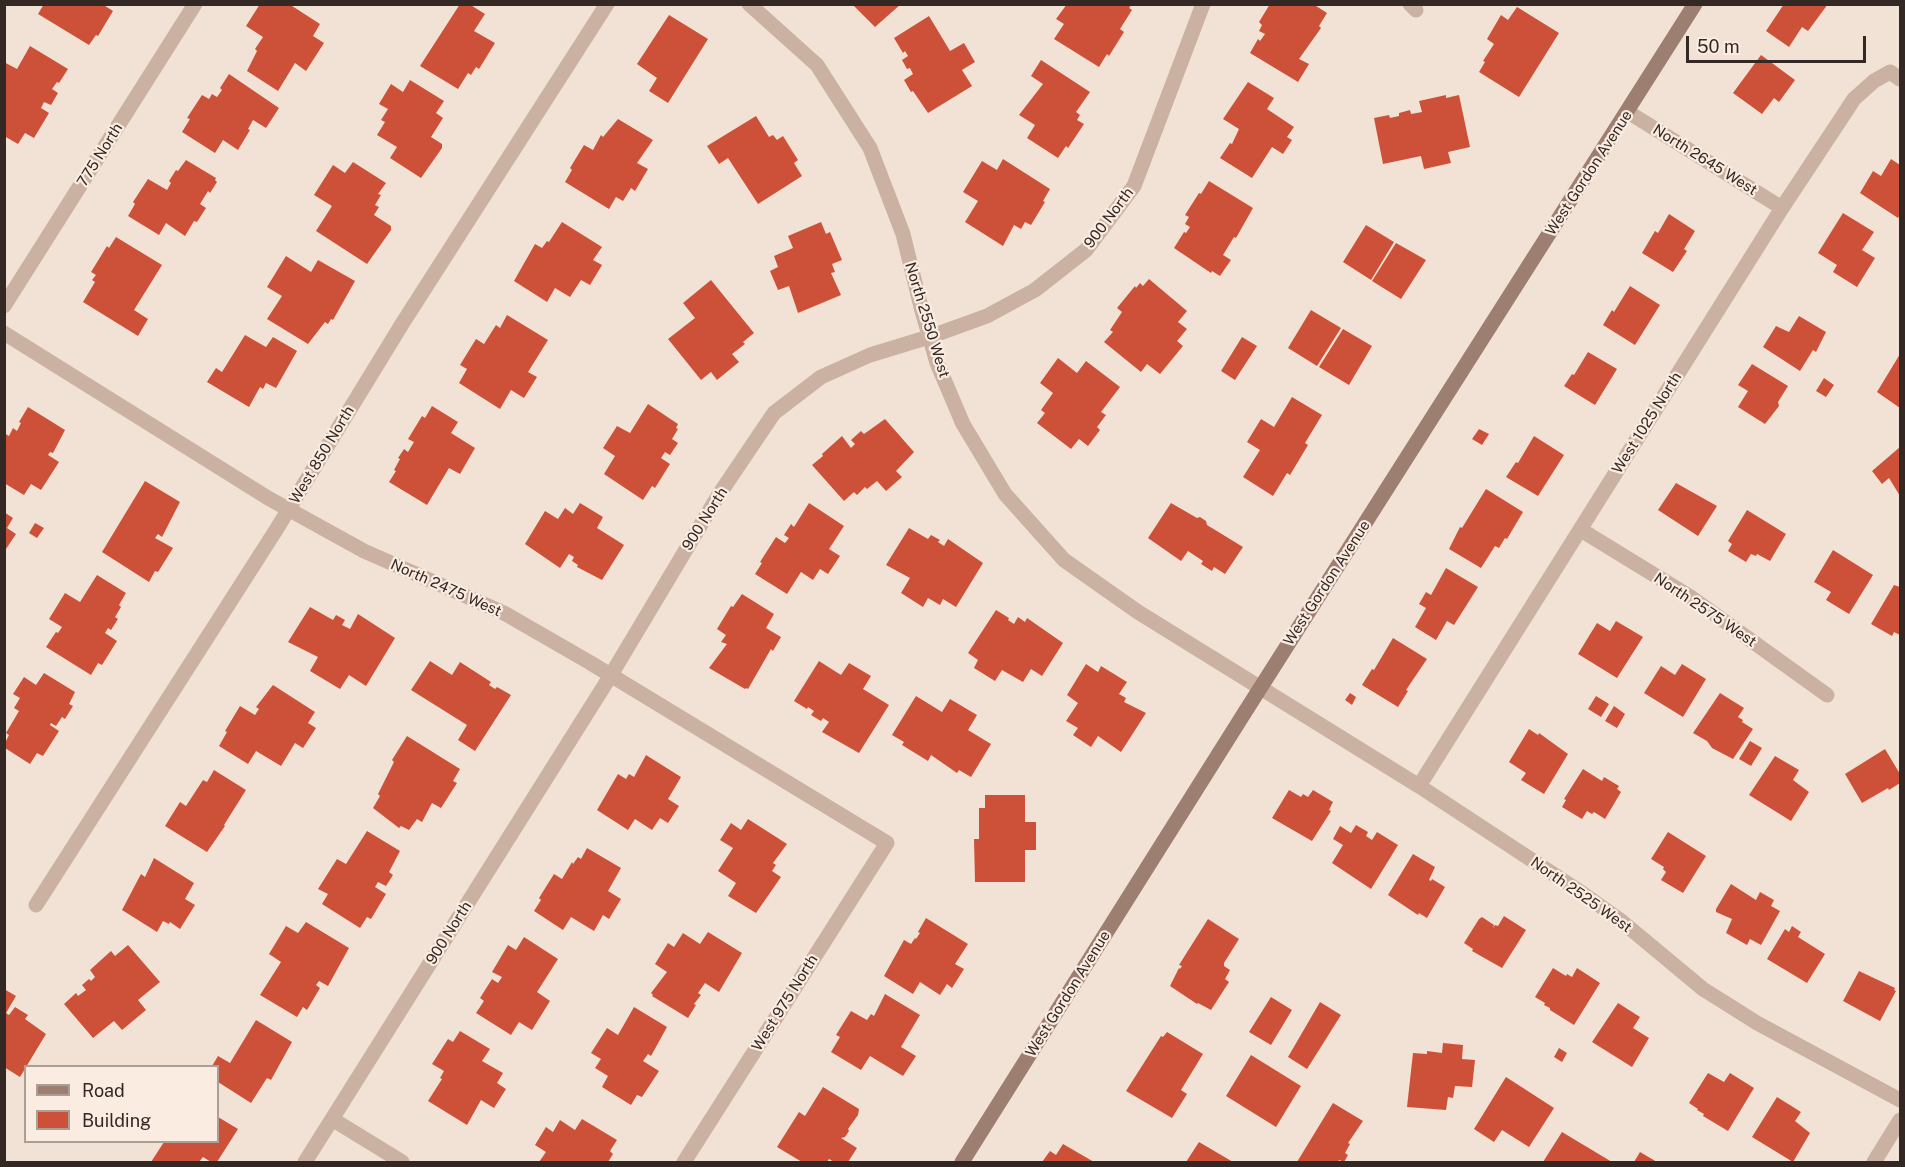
<!DOCTYPE html>
<html>
<head>
<meta charset="utf-8">
<style>
  body { margin:0 }
  #map { position:relative; width:1905px; height:1167px; overflow:hidden; background:#f2e2d5; font-family:"Public Sans",sans-serif }
  canvas { display:block }
  .frame { position:absolute; inset:0; border:6px solid #332824; pointer-events:none }
  .legend { position:absolute; left:24px; top:1065px; width:195px; height:78px; box-sizing:border-box; background:#faece1; border:2px solid #aa9e95; margin:0; padding:8px 10px; list-style:none; font-size:18px; color:#332824 }
  .legend li { display:flex; align-items:center; gap:12px; height:30px }
  .legend b { width:30px; border:2px solid #aa9e95 }
  .scale { position:absolute; left:1686px; top:36px; width:180px; height:27px; box-sizing:border-box; border:3px solid #332824; border-top:0; padding-left:8px; font-size:18px; line-height:21px; white-space:nowrap; color:#332824; -webkit-text-stroke:4px #faece1; paint-order:stroke }
</style>
</head>
<body>
<div id="map">
<canvas width="1905" height="1167"></canvas>
<div class="frame"></div>
<ul class="legend">
<li><b style="height:8px;background:#9d7f72"></b>Road</li>
<li><b style="height:16px;background:#cd5138"></b>Building</li>
</ul>
<div class="scale">50 m</div>
</div>
<script>
const c = document.querySelector('canvas').getContext('2d');
c.lineJoin = 'round';
function fillPath(path, color) {
  c.fillStyle = color;
  c.fill(path, 'evenodd');
}
function strokePath(path, color, width, dash) {
  c.strokeStyle = color;
  c.lineWidth = width;
  c.lineCap = dash ? 'butt' : 'round';
  c.setLineDash(dash || []);
  c.stroke(path);
}
function write(font, color, halo, rows, align = 'center') {
  c.font = font + ' "Public Sans",sans-serif';
  c.lineWidth = 4.5;
  c.setLineDash([]);
  c.textBaseline = 'middle';
  c.strokeStyle = halo;
  c.fillStyle = color;
  for (const [text, x, y, turn = 0] of rows) {
    c.save();
    c.translate(x, y);
    c.rotate((+turn || 0) * Math.PI / 180);
    c.textAlign = isNaN(turn) ? turn : align;
    if (halo) c.strokeText(text, 0, 0);
    c.fillText(text, 0, 0);
    c.restore();
  }
}
fillPath(new Path2D(`
  M44 4H102L113 11 98 36 96 35 89 45 38 14Z
  M260 4H289L320 24 313 36 324 43 306 71 295 63 278 91 247 71 257 51 255 49 263 37 246 26Z
  M460 4H469L485 14 474 31 495 43 479 69 476 67 471 75 468 73 458 89 420 66Z
  M852 4H901L875 27Z
  M1067 4H1132L1129 8 1132 10 1120 29 1124 32 1109 56 1107 54 1099 67 1054 39 1064 24 1056 19Z
  M1270 4H1313L1327 13 1319 26 1321 28 1299 59 1309 64 1298 82 1250 53 1258 39 1260 41 1265 34 1259 31 1262 25 1259 22Z
  M1784 4H1828L1808 31 1802 27 1789 47 1766 31Z
  M1517 7 1559 33 1519 97 1479 72 1485 62 1483 61 1494 44 1487 39 1501 15 1508 20Z
  M669 15 708 39 668 103 649 91 657 78 637 64Z
  M929 16 950 51 964 43 975 62 962 70 972 86 928 113 913 91 911 92 904 80 913 74 910 68 907 69 902 60 908 56 905 51 903 53 894 38Z
  M30 46 68 69 59 83 57 82 52 89 58 93 51 105 44 102 41 108 49 113 34 138 25 133 18 144 4 136V107L6 104 4 103V62L17 69Z
  M1761 55 1795 80 1779 102 1774 98 1762 114 1733 93Z
  M1041 60 1090 92 1076 112 1080 115 1077 120 1084 124 1068 148 1066 146 1058 158 1027 138 1035 125 1019 115 1043 84 1031 76Z
  M229 74 279 108 266 128 253 120 248 129 250 130 238 150 223 140 215 153 182 132 190 119 187 118 202 95 209 99 212 94 217 97 222 90 220 88Z
  M410 80 444 101 436 113 443 118 431 137 442 144V148L421 178 390 158 397 147 377 135 385 122 381 120 388 109 379 104 391 84 403 92Z
  M1248 82 1274 98 1267 109 1294 127 1287 137 1292 140 1283 154 1272 147 1252 178 1220 158 1230 143 1232 144 1239 129 1223 119Z
  M1446 95V98L1459 95 1470 147 1448 152 1451 163 1424 169 1421 156 1383 164 1374 118 1389 115 1390 118 1399 116V113L1410 110 1411 114 1422 112 1419 101Z
  M756 116 769 137 773 135 777 140 783 136 798 160 794 163 802 176 758 204 728 158 719 164 707 146Z
  M618 119 653 140 637 163 648 169 635 191 631 188 623 201 616 197 609 209 565 182 572 170 570 168 584 145 593 150 601 135 603 137Z
  M1003 159 1050 189 1043 201 1045 202 1031 225 1025 222 1021 229 1014 225 1003 246 965 222 978 201 963 192 982 161 997 170Z
  M1891 159 1900 165V215L1898 218 1860 193 1873 171 1881 176Z
  M186 160 216 178 215 180 217 182 210 193 208 191 200 204 206 208 197 222 194 221 185 236 166 223 159 235 128 216 135 204 133 202 148 179 167 190 171 183 169 181 176 170 178 171Z
  M353 162 386 183 378 194 381 195 375 205 379 207 374 215 391 226V230L367 264 316 231 332 206 314 195 333 165 345 173Z
  M1209 181 1253 208 1236 238 1234 237 1223 255 1231 260 1220 276 1212 271 1211 273 1174 248 1184 232 1186 233 1190 227 1185 224 1189 217 1185 215 1199 193 1201 194Z
  M1843 213 1874 232 1862 250 1875 258 1857 287 1833 272 1837 265 1818 253Z
  M1669 214 1695 231 1684 249 1687 251 1673 272 1642 253 1655 231 1658 233Z
  M562 222 602 247 593 260 602 265 590 285 581 280 570 297 555 288 547 302 514 281 535 244 542 248 547 241 549 242Z
  M821 222 826 234 830 232 842 260 832 264 835 272 831 273 841 295 798 313 789 286 778 290 770 271 778 267 774 256 793 248 788 236Z
  M1366 225 1394 242 1371 280 1343 262Z
  M116 237 162 265 134 310 148 319 138 336 83 302 95 282 92 280 96 275 91 272 107 246 109 248Z
  M1396 243 1426 260 1401 299 1372 281Z
  M286 256 311 272 318 260 355 281 333 320 331 319 328 324 325 322 308 344 267 319 282 296 267 287Z
  M1149 279 1187 311 1178 322 1187 329 1177 341 1183 346 1160 374 1147 364 1141 372 1104 342 1113 332 1110 330 1122 312 1117 308 1135 286 1136 288 1140 283 1143 286Z
  M711 280 754 333 743 342 745 344 732 354 739 362 717 380 711 372 701 380 668 339 695 318 683 303Z
  M1630 286 1660 305 1635 345 1603 325 1612 310 1614 312Z
  M1311 310 1341 328 1317 366 1288 348Z
  M507 315 548 340 528 372 537 377 524 398 511 390 500 409 459 383 467 369 460 365 476 339 484 344 496 325 500 328Z
  M1799 316 1826 332 1816 352 1813 350 1800 371 1763 347 1776 326 1789 332Z
  M1343 329 1372 346 1349 385 1319 367Z
  M245 335 266 347 273 337 297 351 276 388 266 383 263 389 260 387 249 407 207 382 216 368 222 372Z
  M1242 337 1257 346 1235 380 1221 371Z
  M1588 352 1617 369 1595 405 1564 386 1572 374 1574 375Z
  M1900 354V408L1877 392Z
  M1058 358 1077 373 1086 361 1120 387 1101 412 1106 415 1097 427 1100 430 1088 446 1079 439 1071 449 1037 423 1045 413 1041 410 1053 393 1040 383Z
  M1752 364 1788 386 1778 402 1779 406 1765 424 1738 407 1748 391 1738 385Z
  M1824 378 1834 385 1826 397 1816 391Z
  M1292 397 1322 415 1305 443 1308 445 1290 475 1287 473 1273 496 1243 477 1260 450 1247 442 1261 419 1274 427Z
  M648 404 678 424 676 428 678 429 672 439 678 443 670 455 665 452 661 458 670 464 655 488 652 486 643 500 604 474 615 456 603 448 617 426 630 433Z
  M432 406 458 422 451 433 475 448 460 474 449 468 427 505 389 482 396 471 394 470 400 459 398 458 404 449 408 452 414 442 408 439 422 416 425 418Z
  M28 407 65 430 53 453 50 452 48 455 59 462 41 490 31 484 24 495 4 483V433L9 436 13 428 17 431 21 423 19 422Z
  M885 419 914 452 896 471 902 477 886 491 877 481 867 489 865 487 857 495 854 492 844 501 812 465 823 456 822 454 842 436 851 448 855 444 851 440 861 431 864 434Z
  M1479 429 1489 434 1482 445 1472 439Z
  M1534 436 1564 455 1538 496 1506 477 1516 462 1518 463Z
  M1900 447V496L1889 478 1882 484 1872 471Z
  M145 481 180 502 162 537 158 534 155 538 173 548 158 572 155 571 149 582 102 552Z
  M1676 483 1717 506 1698 536 1658 510Z
  M1486 489 1523 512 1507 539 1505 538 1499 548 1495 546 1481 568 1449 549 1460 527 1462 528Z
  M580 503 603 517 597 528 624 545 602 580 577 567 578 565 572 561 574 557 569 554 560 568 525 544 545 511 558 519 565 508 573 514Z
  M809 503 844 526 829 549 840 556 828 574 820 569 813 580 801 572 787 594 755 574 762 563 760 562 776 537 785 543 789 538 784 535 791 524 794 527Z
  M1171 503 1197 518 1200 517 1206 521 1207 525 1243 547 1225 574 1214 567 1212 571 1201 564 1203 561 1188 551 1181 561 1148 538Z
  M1747 510 1786 534 1770 561 1757 554 1756 556 1751 554 1746 562 1728 551 1732 544 1728 541Z
  M4 512 13 518 7 528 16 534 4 552Z
  M35 523 44 528 37 538 29 533Z
  M909 528 928 539 931 535 940 540 938 542 944 546 948 539 983 563 956 607 943 599 940 605 928 598 923 607 901 593 910 578 886 565Z
  M1833 550 1873 575 1849 614 1826 600 1831 592 1814 582Z
  M1446 568 1478 587 1454 625 1447 621 1436 640 1415 627 1426 608 1419 604 1426 592 1431 595Z
  M97 575 126 593 119 605 121 607 115 617 118 619 111 630 108 628 105 633 117 641 102 665 98 663 91 675 46 647 56 632 58 633 62 627 49 619 65 593 80 602Z
  M1894 585 1900 587V635L1894 632 1892 636 1871 624Z
  M742 594 774 614 766 628 781 637 773 651 771 649 748 689 746 688 745 689 709 668 727 644 721 642 726 635 717 629 731 606 733 607Z
  M310 607 333 620 336 615 345 620 342 625 350 629 358 614 395 638 366 686 349 675 340 689 310 671 318 657 288 642Z
  M996 610 1009 618 1008 620 1014 624 1018 617 1025 622 1027 618 1063 643 1042 676 1031 669 1023 682 1002 670 995 681 974 668 978 660 968 653Z
  M1616 621 1643 637 1617 678 1578 654 1597 623 1610 631Z
  M1393 638 1427 659 1406 690 1408 691 1398 707 1362 685 1372 669 1374 670Z
  M430 661 452 675 460 662 491 682 489 685 495 689 497 687 511 695 475 751 458 740 467 725 411 690Z
  M819 661 841 675 849 663 871 676 863 689 889 705 859 753 822 732 829 722 823 718 821 721 811 715 814 711 808 707 807 709 794 701Z
  M1086 664 1098 672 1101 666 1127 682 1119 694 1126 698 1124 702 1146 713 1121 752 1098 736 1091 747 1073 735 1078 728 1066 721 1078 703 1067 695Z
  M1682 664 1706 679 1683 717 1644 693 1661 666 1675 675Z
  M44 673 75 692 69 704 73 706 65 719 62 717 56 726 51 723 50 725 59 731 43 756 37 753 30 764 5 748V743L9 735 6 733 19 711 14 708 20 698 13 694 24 677 36 685Z
  M273 685 315 712 308 723 316 728 303 748 295 743 281 766 256 751 248 764 219 746 227 732 225 731 240 706 255 715 259 709 256 707Z
  M1350 693 1356 697 1352 705 1345 700Z
  M1720 693 1744 708 1738 717 1743 720 1742 722 1753 729 1733 759 1712 748 1707 741 1693 733Z
  M916 696 942 712 950 699 977 715 968 730 991 744 971 777 959 770 957 773 931 755 928 761 902 745 904 742 892 735Z
  M1596 696 1609 704 1601 717 1588 709Z
  M1614 706 1625 714 1617 728 1605 721Z
  M1529 729 1538 735 1539 733 1568 754 1544 794 1521 780 1526 773 1509 762Z
  M407 736 460 769 453 781 457 783 441 808 432 803 422 822 417 819 409 830 401 826 399 828 373 808 380 796 378 794 394 762 392 760Z
  M1750 741 1762 748 1751 766 1739 759Z
  M1885 749 1900 774V783L1889 790 1888 788 1862 803 1845 774Z
  M646 755 681 777 668 799 679 806 668 823 660 818 652 830 635 819 628 830 597 810 618 774 626 779 629 774 634 777Z
  M1775 756 1799 770 1793 780 1809 792 1791 821 1749 795Z
  M1583 769 1602 781 1604 777 1619 786 1617 789 1621 792 1605 819 1594 812 1592 814 1587 811 1582 819 1562 807 1566 800 1564 799Z
  M214 770 246 790 224 825 225 826 207 852 165 826 180 802 186 806 203 780 207 782Z
  M1289 790 1301 797 1303 794 1308 797 1313 790 1333 802 1329 810 1331 811 1312 841 1272 818Z
  M985 795H1025V822H1036V850H1025V882H975L974 839H979V808H985Z
  M748 819 787 844 773 863 776 865 772 871 781 877 756 913 728 896 736 883 718 871 733 848 720 840 731 823 741 830Z
  M1356 825 1368 832 1366 836 1372 840 1377 832 1398 845 1371 889 1332 863 1343 845 1333 839 1340 826 1351 833Z
  M367 831 400 851 389 872 393 875 386 886 378 882 375 887 386 894 371 919 367 917 360 928 322 904 328 894 318 889 337 859 346 864Z
  M1668 832 1706 856 1683 893 1661 880 1666 872 1663 869 1664 867 1651 859Z
  M587 848 621 868 608 891 621 899 609 919 603 915 594 931 571 917 563 930 534 911 541 900 539 898 554 874 562 879 572 862 573 864 578 857 581 859Z
  M1413 854 1435 867 1429 880 1431 881 1432 879 1445 887 1427 918 1419 913 1418 915 1388 895Z
  M154 858 194 883 185 899 195 905 180 929 170 922 169 924 163 921 157 932 122 910 141 874 145 877Z
  M1731 884 1756 900 1760 892 1774 900 1771 906 1780 911 1761 945 1750 939 1747 945 1726 933 1732 919 1716 912V909Z
  M1504 916 1526 930 1502 968 1472 951 1473 949 1464 943 1479 919 1482 917 1494 925 1493 928 1495 925 1498 926Z
  M926 918 968 944 955 964 964 969 952 988 947 984 940 995 920 982 913 994 884 976 904 940 911 944 915 938 916 939 920 933 918 932Z
  M1208 919 1239 939 1224 963V966L1230 970 1225 979 1229 982 1211 1010 1198 1003 1197 1004 1170 986 1179 968 1180 969 1182 966 1179 965Z
  M306 922 349 948 328 986 319 981 316 985 320 988 307 1010 303 1007 297 1017 260 995 281 962 269 954 286 926 298 933Z
  M1792 926 1801 932 1798 937 1825 954 1807 983 1767 959 1785 929 1789 932Z
  M708 932 742 953 719 992 705 983 698 993 701 995 694 1004 696 1005 688 1018 652 996 653 995 651 993 667 972 655 964 668 943 674 947 683 933 700 944Z
  M524 937 558 959 537 992 550 1001 532 1030 519 1022 511 1035 476 1013 484 1001 480 998 492 979 498 983 502 977 492 972 508 945 516 950Z
  M128 945 160 982 138 1000 146 1010 122 1030 114 1021 93 1038 64 1004 76 993 78 996 86 990 82 985 89 979 91 981 95 977 90 970 111 951 115 956Z
  M1553 968 1566 976 1567 974 1572 977 1577 968 1600 983 1574 1025 1550 1010V1008L1544 1005 1545 1003 1535 997Z
  M1859 971 1895 988 1894 990 1896 991 1880 1021 1843 1001Z
  M4 989 16 996 6 1013 9 1015 15 1007 28 1015 25 1019 46 1034 20 1077 4 1067Z
  M885 994 920 1015 901 1047 916 1056 903 1076 870 1056 861 1070 831 1052 840 1037 836 1035 851 1011 867 1020 871 1014 874 1016Z
  M1271 997 1292 1010 1271 1045 1249 1032Z
  M1320 1002 1341 1015 1307 1069 1288 1057Z
  M1618 1003 1640 1017 1633 1028 1649 1038 1632 1067 1592 1042Z
  M634 1007 667 1027 651 1056 648 1054 643 1061 659 1071 642 1097 637 1095 631 1105 602 1087 608 1076 595 1068 601 1059 591 1053 607 1028 618 1035Z
  M256 1020 292 1042 271 1080 267 1078 251 1103 218 1082V1066H212L218 1056 230 1063Z
  M460 1031 490 1049 482 1061 503 1073 497 1083 506 1089 494 1108 481 1100 467 1125 428 1101 442 1079 440 1078 444 1071 432 1064 448 1039 453 1042Z
  M1167 1032 1203 1054 1181 1090 1187 1094 1172 1118 1126 1091 1161 1036 1163 1037Z
  M1443 1043 1463 1045 1462 1059 1475 1060 1472 1087 1455 1086 1453 1098 1448 1097 1446 1110 1407 1107 1413 1053 1427 1054V1051L1442 1053Z
  M1559 1048 1567 1053 1562 1062 1554 1057Z
  M1251 1055 1301 1086 1276 1127 1226 1096Z
  M1708 1073 1724 1082 1730 1073 1754 1088 1728 1131 1703 1116 1704 1114 1697 1110 1698 1109 1689 1103Z
  M1506 1077 1554 1108 1529 1147 1502 1130 1494 1142 1474 1129Z
  M823 1087 859 1109 858 1115 848 1129 849 1131 845 1137 841 1138 857 1148 848 1162H834L829 1159 827 1162H802L777 1147 799 1112 805 1116Z
  M1777 1097 1801 1112 1795 1121 1810 1133 1793 1162 1752 1137Z
  M1333 1103 1363 1121 1348 1143 1350 1144 1345 1153 1348 1155 1344 1162 1339 1160 1338 1162H1297Z
  M218 1117 238 1129 217 1162H211L203 1157 199 1162H151L164 1142H218Z
  M582 1119 617 1140 610 1151 613 1154 608 1162H539L546 1152 535 1145 546 1127 553 1132 560 1120 575 1130Z
  M1562 1132 1612 1162H1543Z
  M1199 1142 1233 1162H1186Z
  M1063 1144 1094 1162H1042L1050 1151 1056 1155Z
  M1640 1152 1657 1162H1634Z`), '#cd5138');
strokePath(new Path2D(`
  M749 4 817 65 870 148 903 234 922 311 937 363 963 424 1005 494 1064 560 1138 612 1419 786 1582 893 1620 920 1703 989 1757 1023 1900 1100
  M1410 4 1416 10
  M1628 112 1782 208
  M4 306 195 4
  M4 333 268 498 364 551 504 613 589 662 887 843 684 1162
  M1581 530 1692 598 1827 695
  M1419 786 1782 208 1854 99 1874 81 1890 72 1900 79
  M36 905 276 530 402 324 607 4
  M332 1119 402 1162
  M305 1162 611 675 718 496 774 413 821 377 870 355 929 337 987 316 1035 290 1086 250 1134 186 1203 4
  M1874 1162 1900 1120`), '#cab1a1', 15);
strokePath(new Path2D(`
  M962 1162 1245 712 1695 4`), '#9d7f72', 15);
write('15px', '#332824', '#faece1', [
  ["775 North",100,155,-58],
  ["North 2645 West",1705,160,32],
  ["West Gordon Avenue",1589,173,-57],
  ["900 North",1109,218,-53],
  ["North 2550 West",927,320,73],
  ["West 1025 North",1647,423,-58],
  ["West 850 North",322,455,-59],
  ["900 North",705,519,-58],
  ["West Gordon Avenue",1327,583,-57],
  ["North 2475 West",446,588,24],
  ["North 2575 West",1705,610,34],
  ["North 2525 West",1581,895,35],
  ["900 North",449,933,-58],
  ["West Gordon Avenue",1068,994,-58],
  ["West 975 North",785,1003,-58]
]);
</script>
</body>
</html>
